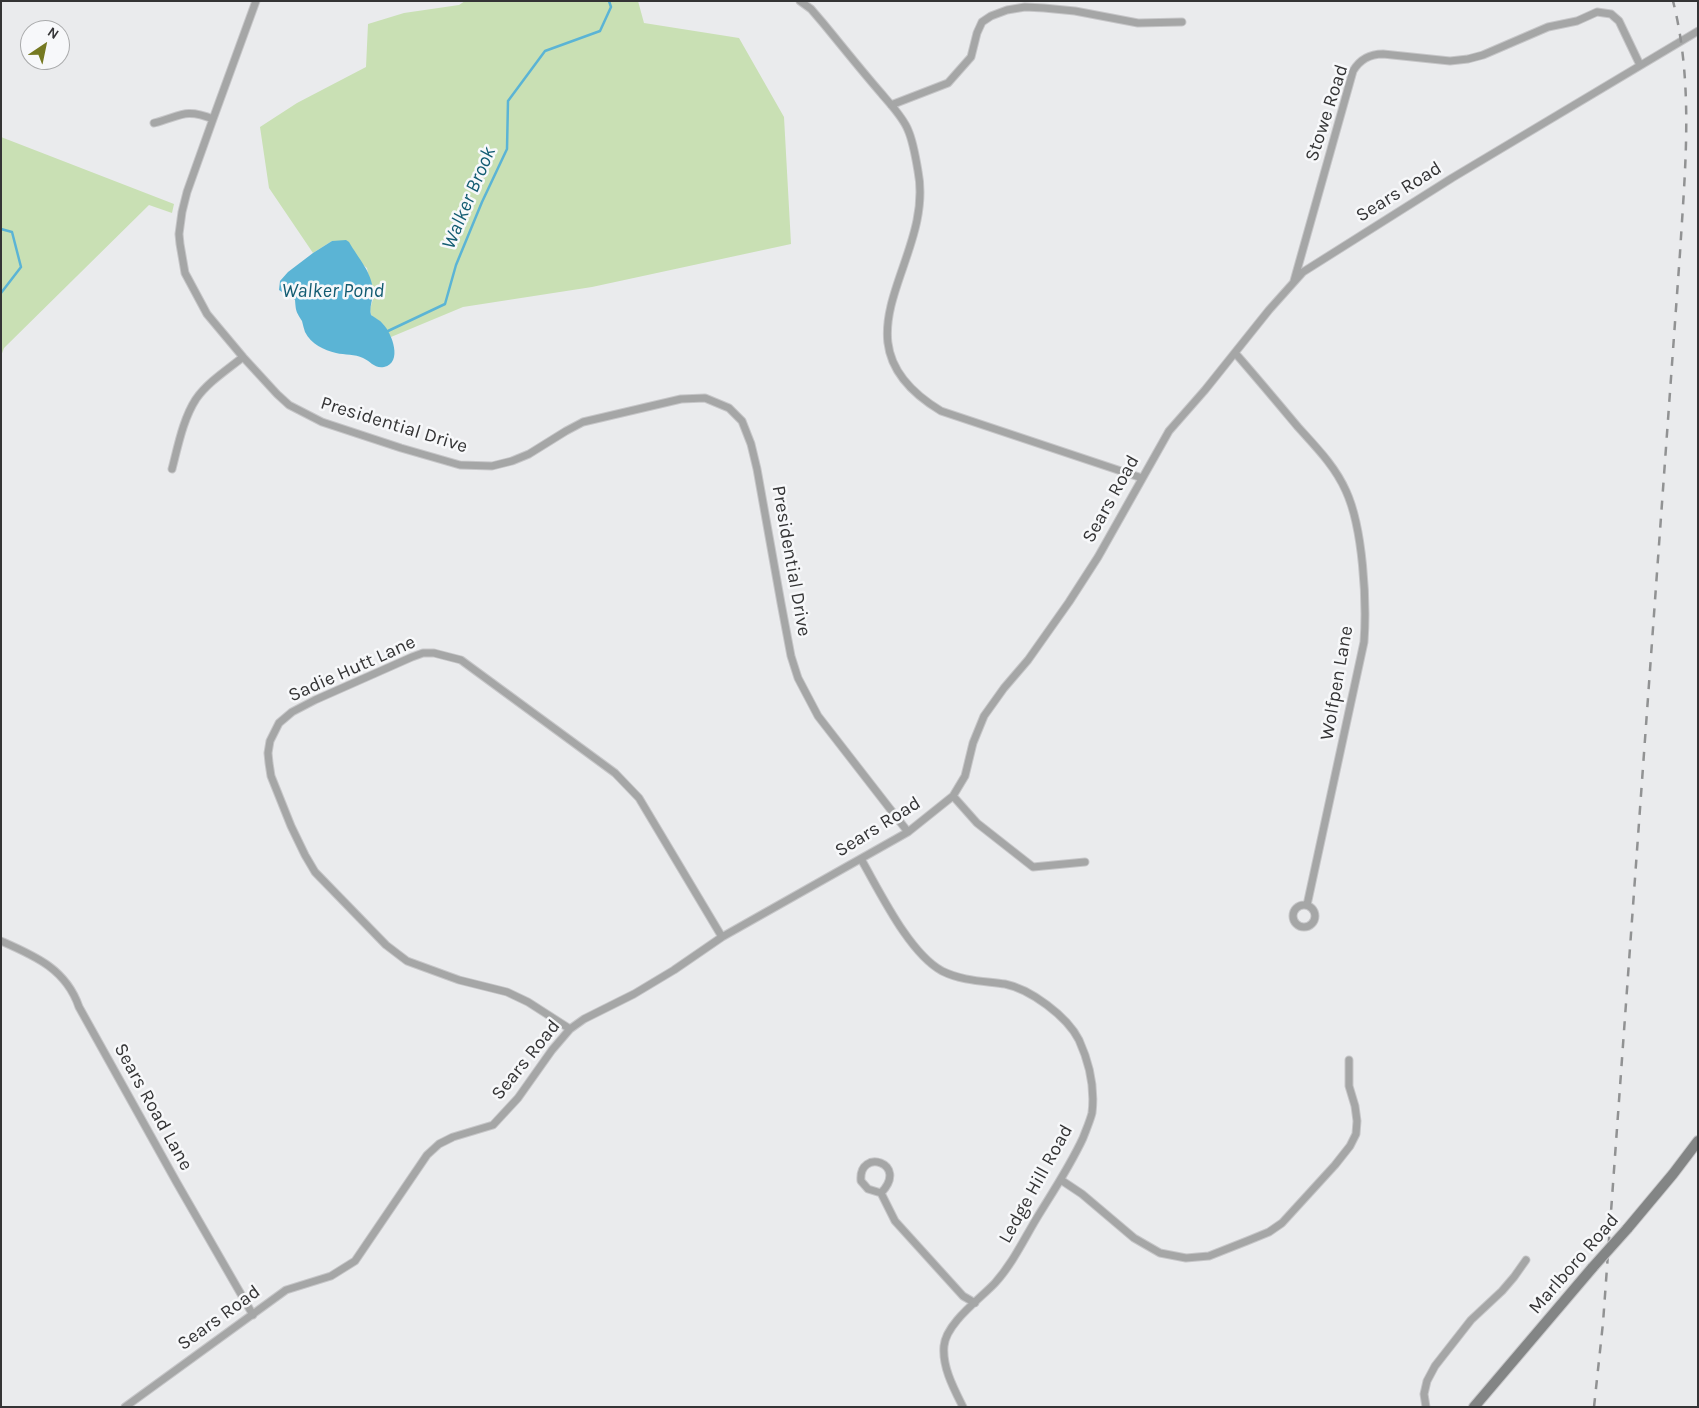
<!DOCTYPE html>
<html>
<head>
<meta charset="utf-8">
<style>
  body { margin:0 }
  #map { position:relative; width:1699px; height:1408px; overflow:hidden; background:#eaebed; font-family:Karla,sans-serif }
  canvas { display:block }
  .frame { position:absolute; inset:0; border:2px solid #343435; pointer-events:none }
  .north { position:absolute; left:20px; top:20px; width:50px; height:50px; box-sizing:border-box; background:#f7f8fa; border:1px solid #a9aaab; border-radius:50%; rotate:34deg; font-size:14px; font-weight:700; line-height:20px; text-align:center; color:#343435 }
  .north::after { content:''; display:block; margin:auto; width:18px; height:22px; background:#757921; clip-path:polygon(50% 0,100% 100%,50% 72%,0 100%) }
</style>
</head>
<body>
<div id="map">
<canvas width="1699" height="1408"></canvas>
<div class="frame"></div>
<div class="north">N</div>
</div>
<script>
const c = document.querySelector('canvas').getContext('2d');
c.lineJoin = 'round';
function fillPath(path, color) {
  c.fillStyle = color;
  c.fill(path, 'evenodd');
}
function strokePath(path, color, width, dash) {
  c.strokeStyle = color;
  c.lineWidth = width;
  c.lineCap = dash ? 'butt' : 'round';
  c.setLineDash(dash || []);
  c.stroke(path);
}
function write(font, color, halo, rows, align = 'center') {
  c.font = font + ' Karla,sans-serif';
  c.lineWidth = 5;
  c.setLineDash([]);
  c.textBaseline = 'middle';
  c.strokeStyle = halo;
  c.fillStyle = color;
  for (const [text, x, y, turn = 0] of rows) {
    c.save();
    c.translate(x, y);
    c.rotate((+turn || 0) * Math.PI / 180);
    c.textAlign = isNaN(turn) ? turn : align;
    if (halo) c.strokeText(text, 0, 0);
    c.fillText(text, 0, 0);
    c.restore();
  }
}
fillPath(new Path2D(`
  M465 1H638L644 23 739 38 784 117 791 244 592 287 463 307 391 337 383 324 371 315 370 309 373 299 367 268 332 241 313 253 269 188 260 127 297 103 366 67 368 24 404 13 459 5Z
  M1 137 174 204 172 213 149 205 4 348 1 356Z`), '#c9e0b4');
fillPath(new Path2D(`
  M346 240 349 242C358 258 372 272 373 291 373 300 369 307 371 315 375 318 380 320 383 324 392 333 403 363 384 367 375 369 370 361 363 358 355 354 345 355 336 353 324 350 311 344 305 332 304 329 303 325 302 321 296 311 296 312 295 300L279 290 280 281 288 272 313 253 332 241Z`), '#5bb4d5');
strokePath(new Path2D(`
  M1 229 12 232 21 267 1 293
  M388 331 445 304 456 265 482 202 507 149 508 101 545 51 600 31 611 7 609 1`), '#5bb4d5', 2.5);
const street = new Path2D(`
  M256 1 213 119 187 192 182 212 179 234 180 244 185 273 207 314 243 357 277 394 289 405 322 422 401 448 460 465 492 466 512 461 529 454 566 431 583 422 681 399 705 398 729 408 742 421 751 444 757 469 781 603 791 656 798 678 818 716 908 832
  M800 1 811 9 823 23C842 46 861 70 881 93 890 104 903 117 908 130 913 141 916 159 918 171 936 262 825 341 941 411L1142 478
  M891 105 948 83 971 57 977 33 982 22 991 16 1007 10 1025 7 1044 8 1075 11 1138 23 1182 22
  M154 123C181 116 185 108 213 119
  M1294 281 1353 71C1360 59 1370 54 1383 54L1450 61 1468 59 1483 55 1548 27 1577 21 1597 12 1611 14 1619 21 1640 65
  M1236 354C1257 378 1277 402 1298 427 1316 447 1335 466 1346 491 1363 528 1367 601 1364 642L1307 905
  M172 469C178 446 183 419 196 399 208 382 227 370 243 357
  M953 796 977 823 1033 867 1085 862
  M861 859C880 892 909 953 942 971 962 981 984 981 1005 984 1030 989 1067 1016 1079 1040 1089 1062 1095 1088 1092 1113 1090 1121 1086 1130 1083 1138 1070 1166 1054 1190 1038 1216 1024 1239 1013 1263 995 1283 980 1299 946 1323 944 1346 942 1367 954 1389 963 1407
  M1293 916a11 11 0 1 1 22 0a11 11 0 1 1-22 0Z
  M1 941C35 956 66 969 79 1007L177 1183 253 1315
  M570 1029 528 1002 507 992 459 980 407 961 386 945 315 872 305 855 291 826 271 776 269 763 268 753 270 741 279 723 292 712 315 700 412 657 423 653H434L461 660 615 773 639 798 722 937
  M1061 1180 1082 1194 1134 1238 1160 1253 1186 1258 1209 1256 1247 1241 1269 1232 1282 1223 1335 1165 1350 1146 1356 1134 1357 1121 1355 1106 1349 1086V1060
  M881 1193 868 1189 861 1181C858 1147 910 1163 881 1193L895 1221 963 1296 975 1303
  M125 1407 286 1290 331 1276 355 1261 427 1155 439 1144 453 1137 493 1125 518 1098 552 1050 570 1029 584 1019 634 994 674 970 722 937 908 832 953 796 965 776 973 743 984 716 1004 688 1028 660 1069 602 1098 557 1169 431 1205 390 1269 310 1303 272 1452 178 1698 31
  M1426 1407 1424 1394 1427 1381 1435 1366 1471 1320 1502 1291 1514 1277 1526 1260`);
const secondary = new Path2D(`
  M1627 1229 1673 1174 1698 1141
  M1474 1407 1593 1267`);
strokePath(street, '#c6c6c8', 9);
strokePath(secondary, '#c6c6c8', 12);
strokePath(street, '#a5a6a6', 7);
strokePath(secondary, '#838585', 10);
strokePath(new Path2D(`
  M1594 1407 1603 1323 1680 253C1685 169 1694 84 1673 1`), '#919293', 2.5, [9, 9]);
const secondaryBridge = new Path2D(`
  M1593 1267 1627 1229`);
strokePath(secondaryBridge, '#c6c6c8', 12, []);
strokePath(secondaryBridge, '#838585', 10);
write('19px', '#343435', '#f7f8fa', [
  ["Stowe Road",1327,113,-72],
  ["Sears Road",1399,192,-32],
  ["Presidential Drive",394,425,17],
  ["Sears Road",1111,499,-61],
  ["Presidential Drive",791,561,80],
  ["Sadie Hutt Lane",352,669,-24],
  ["Wolfpen Lane",1337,683,-80],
  ["Sears Road",878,827,-32],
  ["Sears Road",526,1060,-51],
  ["Sears Road Lane",153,1107,61],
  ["Ledge Hill Road",1036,1184,-61],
  ["Marlboro Road",1574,1264,-49],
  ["Sears Road",219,1318,-36]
]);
write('italic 20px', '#135c72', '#f7f8fa', [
  ["Walker Brook",469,198,-67],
  ["Walker Pond",333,291]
]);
</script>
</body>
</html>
